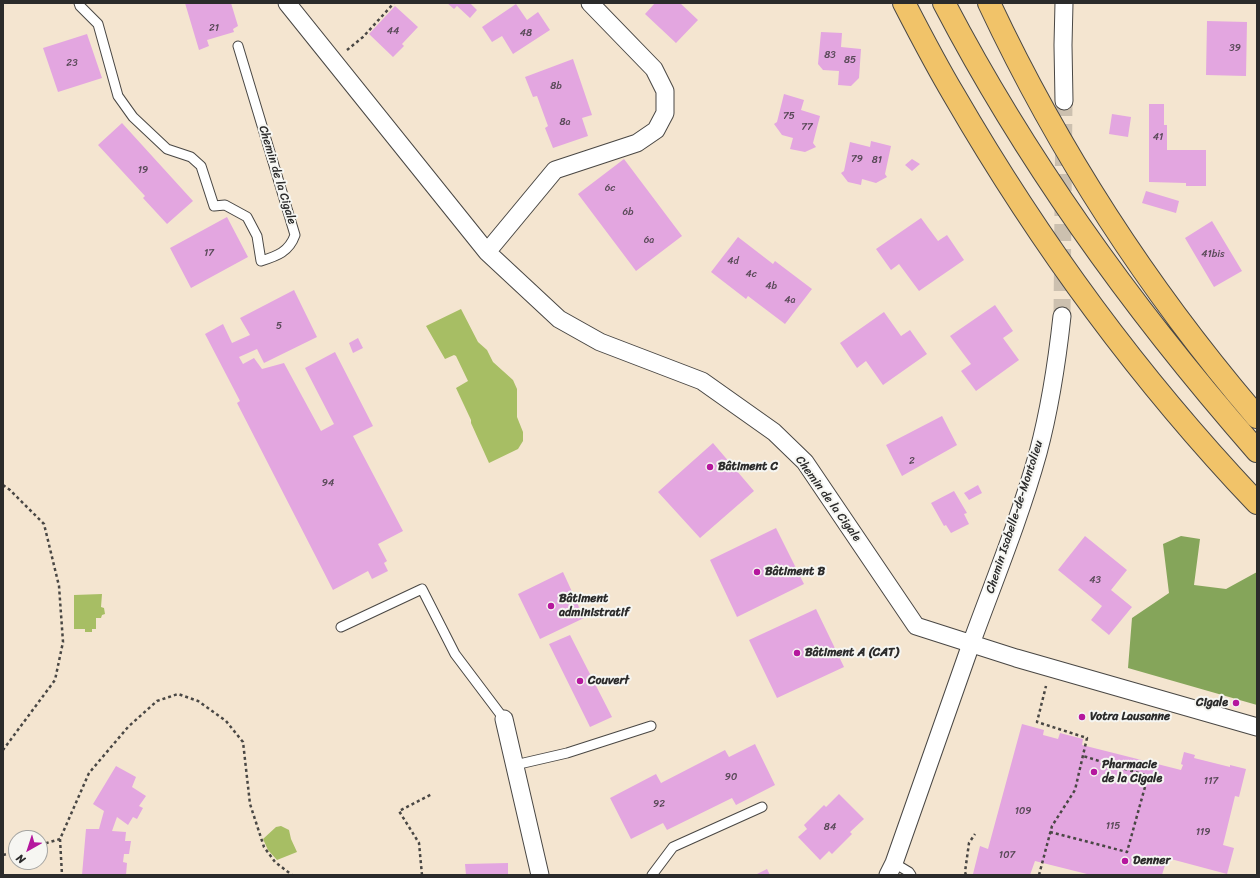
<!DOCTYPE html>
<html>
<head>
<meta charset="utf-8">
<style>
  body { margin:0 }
  #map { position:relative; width:1260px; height:878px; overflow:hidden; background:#f4e5d0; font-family:Sriracha,sans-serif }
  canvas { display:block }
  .frame { position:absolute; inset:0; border:4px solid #2b2b2b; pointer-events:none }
  .north { position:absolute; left:8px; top:830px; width:40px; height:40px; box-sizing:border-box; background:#f6f6f2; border:1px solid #a5a5a2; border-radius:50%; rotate:219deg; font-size:11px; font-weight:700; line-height:16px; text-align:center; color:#2b2b2b }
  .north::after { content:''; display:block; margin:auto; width:14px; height:18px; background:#b5179e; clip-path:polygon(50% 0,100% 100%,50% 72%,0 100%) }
</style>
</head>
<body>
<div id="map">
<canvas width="1260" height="878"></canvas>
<div class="frame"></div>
<div class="north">N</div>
</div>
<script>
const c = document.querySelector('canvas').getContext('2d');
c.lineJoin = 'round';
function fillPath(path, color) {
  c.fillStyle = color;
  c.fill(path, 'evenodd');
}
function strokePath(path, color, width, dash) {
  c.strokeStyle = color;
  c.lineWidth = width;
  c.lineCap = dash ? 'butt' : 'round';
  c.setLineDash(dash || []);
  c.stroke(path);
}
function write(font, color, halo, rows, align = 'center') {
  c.font = font + ' Sriracha,sans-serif';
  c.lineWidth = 4;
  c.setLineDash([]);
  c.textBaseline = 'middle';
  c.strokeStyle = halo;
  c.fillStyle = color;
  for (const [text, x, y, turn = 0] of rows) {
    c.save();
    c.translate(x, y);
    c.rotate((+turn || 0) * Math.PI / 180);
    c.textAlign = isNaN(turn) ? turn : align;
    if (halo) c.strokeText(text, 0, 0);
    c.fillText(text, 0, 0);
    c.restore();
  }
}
fillPath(new Path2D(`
  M461 309 478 342 487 350 493 362 513 380 517 389V417L523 432V441L518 449 489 463 471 423V420L456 388 468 381 456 356 454 355 445 359 426 326Z
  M102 594 101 607 104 608 105 614 102 615 101 618H96V629H92V632H85V629H74V595Z
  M281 826 289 830 291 839 297 852 277 860 268 850 263 839 276 827Z`), '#a7be64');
fillPath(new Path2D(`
  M1181 536 1200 539 1194 585 1226 589 1257 572V705L1128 668 1132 618 1169 593 1163 544Z`), '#85a55a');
fillPath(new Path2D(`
  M185 3H231L238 26 233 29 234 32 207 40 209 46 199 50Z
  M447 3H470L477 10 470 18 457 6 454 9Z
  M655 3H680L698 20 676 43 645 14Z
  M516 4 527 20 538 12 550 30 513 54 502 36 492 42 482 27Z
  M395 6 418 27 402 44 404 46 393 57 369 34Z
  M1207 21 1247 22 1246 76 1206 75Z
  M821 32 842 33 841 47 861 49 859 78 851 86 838 85 839 71 823 70 818 64Z
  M87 34 102 78 58 92 43 48Z
  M573 59 592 115 582 118 588 136 553 148 545 128 548 126 537 96 533 97 525 77Z
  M784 94 804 100 801 110 820 116 813 143 816 147 805 152 790 149 793 138 782 135 774 124 777 122Z
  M1149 104H1164V125H1167V150H1206V186H1186V183L1149 182Z
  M1112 114 1131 117 1128 137 1109 134Z
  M122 123 193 201 167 224 143 198 145 196 98 145Z
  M871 141 891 146 885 174 887 177 876 183 862 179 861 185 848 182 841 173 844 171 850 142 870 147Z
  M624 159 682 236 636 271 578 194Z
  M912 159 920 164 912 171 905 165Z
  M1146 191 1179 201 1176 213 1142 203Z
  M227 217 248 257 191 288 170 248Z
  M921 218 938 241 947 235 964 260 919 291 899 264 891 270 876 249Z
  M1212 221 1242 271 1214 287 1185 238Z
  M738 237 773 264 775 261 812 289 785 324 748 296 746 299 711 272Z
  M294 290 317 337 264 363 257 349 239 357 243 364 254 358 262 369 284 363 321 431 334 424 305 368 335 352 373 426 353 436 403 531 378 544 387 561 384 563 388 571 372 579 368 571 333 590 237 403 240 401 205 334 223 324 232 343 250 335 240 318Z
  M995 305 1013 331 1003 338 1019 360 976 391 961 371 971 364 950 336Z
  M884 312 901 336 910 330 927 354 883 385 866 361 857 368 840 343Z
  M358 338 363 348 353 353 349 343Z
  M942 416 957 445 902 476 886 445Z
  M713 443 754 491 700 538 658 492Z
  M978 485 982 493 969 500 964 493Z
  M954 491 967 513 964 514 969 524 951 533 946 525 944 526 931 503Z
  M776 528 804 584 737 617 710 560Z
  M1085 536 1127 570 1111 590 1132 607 1109 635 1091 620 1102 606 1058 570Z
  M563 572 584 618 540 639 518 594Z
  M816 609 844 667 777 698 749 640Z
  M570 635 612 717 590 727 549 644Z
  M1022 724 1044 730 1043 735 1058 739 1060 733 1083 739 1082 745 1181 770 1183 765 1181 764 1184 752 1195 755 1194 758 1230 767V765L1246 769 1239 797 1235 796 1223 845 1234 848 1227 874 1167 858 1162 875H1091L1035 861 1030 875 973 874 980 846 988 849Z
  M755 744 775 785 736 805 732 798 667 830 663 823 631 839 610 798 656 774 661 783 725 750 729 757Z
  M116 766 136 777 132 787 146 796 139 806 143 808 137 819 133 817 128 825 117 817 112 831 126 832 125 841H131L129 854H124L123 862 127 863 126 875H82L86 829H99L104 811 93 804Z
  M839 794 864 819 850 832 852 834 832 854 829 851 820 860 798 837 807 829 804 825 824 805 826 807Z
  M508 863V875H466L465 864Z
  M767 869 770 875H755Z`), '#e3a6e0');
strokePath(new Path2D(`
  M1062 316 1064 101`), '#ccc0af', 17, [17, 8]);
const service = new Path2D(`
  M79 3 80 6 98 24 118 96 133 117 167 149 191 157 201 166 214 206 225 205 247 217 257 236 261 261C277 256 289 252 295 235L238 46
  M341 627 422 589 455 654 504 719
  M515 765 567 753 651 726
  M894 863 909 872 911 875
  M652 875 673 847 762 807`);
const minor = new Path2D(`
  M287 3 487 252 559 319 600 342 702 381 774 432 805 462 916 626 1016 658 1257 727
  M1064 3 1063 45 1064 101
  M487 252 555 170 637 143 656 130 665 113V91L654 69 590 3
  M504 719 540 875
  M888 875 894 863C920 790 945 717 971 644 994 581 1020 518 1038 453 1050 408 1057 362 1062 316`);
const motorway = new Path2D(`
  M904 3C920 34 936 65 954 95 1039 242 1140 380 1257 503
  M944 3C1029 166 1136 313 1257 451
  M989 3C1059 152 1150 292 1257 417`);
strokePath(service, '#494744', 11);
strokePath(minor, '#494744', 19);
strokePath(motorway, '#494744', 24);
strokePath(new Path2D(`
  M347 50 363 37 394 3
  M3 485 10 490 44 524 59 586 63 642 55 680 3 750
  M1050 832 1127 852 1148 776 1083 756
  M60 839 62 875
  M40 845 60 839 89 773 128 727 157 701 178 694 198 701 226 721 243 742 250 804 264 847 275 862 292 875
  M3 855 16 852
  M422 875 419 843 399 811 432 794
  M966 875 965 872 969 843 975 834
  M1039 875 1052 826 1075 790 1087 738 1037 722 1046 686`), '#494744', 2.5, [3, 3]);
strokePath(service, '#fff', 9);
strokePath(minor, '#fff', 17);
strokePath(motorway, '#f1c369', 22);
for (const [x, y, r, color] of [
  [710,467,4,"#b5179e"],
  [757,572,4,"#b5179e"],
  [551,606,4,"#b5179e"],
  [797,653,4,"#b5179e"],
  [580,681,4,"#b5179e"],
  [1236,703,4,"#b5179e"],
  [1082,717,4,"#b5179e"],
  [1094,772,4,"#b5179e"],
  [1125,861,4,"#b5179e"]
]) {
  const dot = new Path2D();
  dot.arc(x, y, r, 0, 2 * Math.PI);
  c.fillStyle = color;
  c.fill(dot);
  strokePath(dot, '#f6f6f2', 1.5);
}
write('10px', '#594a58', null, [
  ["21",214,28],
  ["44",393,31],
  ["48",526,33],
  ["39",1235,48],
  ["83",830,55],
  ["85",850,60],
  ["23",72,63],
  ["8b",556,86],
  ["75",789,116],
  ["8a",565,122],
  ["77",807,127],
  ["41",1158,137],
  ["79",857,159],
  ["81",877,160],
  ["19",143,170],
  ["6c",610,188],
  ["6b",628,212],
  ["6a",649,240],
  ["17",209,253],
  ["41bis",1213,254],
  ["4d",733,261],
  ["4c",751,274],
  ["4b",771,286],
  ["4a",790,300],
  ["5",279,326],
  ["2",912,461],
  ["94",328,483],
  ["43",1095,580],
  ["90",731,777],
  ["117",1211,781],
  ["92",659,804],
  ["109",1023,811],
  ["115",1113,826],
  ["84",830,827],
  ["119",1203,832],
  ["107",1007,855]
]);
write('12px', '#2b2b2b', '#f6f6f2', [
  ["Chemin de la Cigale",277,175,73],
  ["Chemin de la Cigale",828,499,54],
  ["Chemin Isabelle-de-Montolieu",1015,517,-72]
]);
write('bold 12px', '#2b2b2b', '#f6f6f2', [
  ["Bâtiment C",718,467],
  ["Bâtiment B",765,572],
  ["Bâtiment",559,599],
  ["administratif",559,613],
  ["Bâtiment A (CAT)",805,653],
  ["Couvert",588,681],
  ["Cigale",1228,703,"right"],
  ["Votra Lausanne",1090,717],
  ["Pharmacie",1102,765],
  ["de la Cigale",1102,779],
  ["Denner",1133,861]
], 'left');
</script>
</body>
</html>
